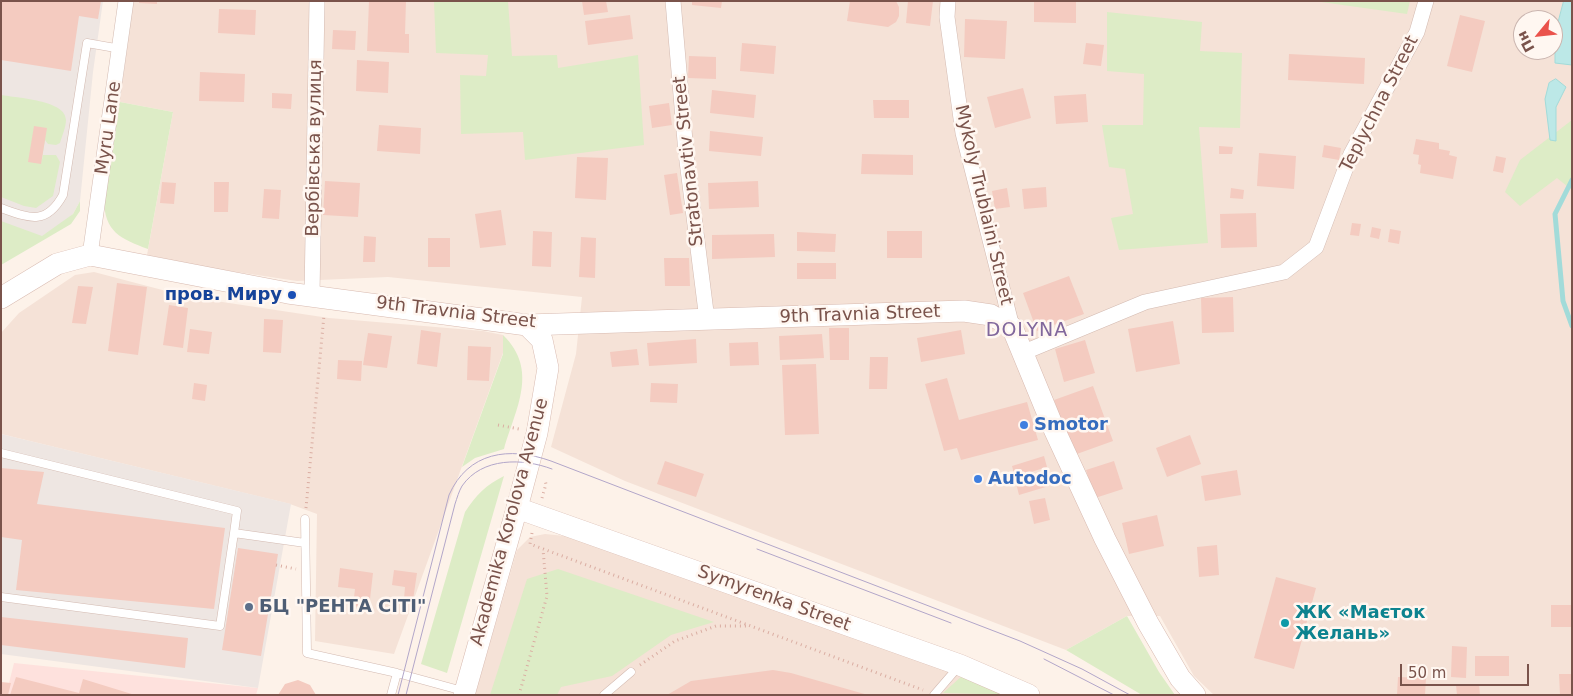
<!DOCTYPE html>
<html>
<head>
<meta charset="utf-8">
<style>
  body { margin:0 }
  #map { position:relative; width:1573px; height:696px; overflow:hidden; background:#fdf2e9; font-family:"DejaVu Sans",sans-serif }
  canvas { display:block }
  .frame { position:absolute; inset:0; border:2px solid #7a534b; pointer-events:none }
  .north { position:absolute; left:1513px; top:10px; width:50px; height:50px; box-sizing:border-box; background:#fff7f1; border:1px solid #cab5af; border-radius:50%; rotate:242deg; font-size:14px; font-weight:700; line-height:20px; text-align:center; color:#7a534b }
  .north::after { content:''; display:block; margin:auto; width:18px; height:22px; background:#ea524b; clip-path:polygon(50% 0,100% 100%,50% 72%,0 100%) }
  .scale { position:absolute; left:1400px; top:664px; width:129px; height:22px; box-sizing:border-box; border:2px solid #7a534b; border-top:0; padding-left:6px; font-size:15px; line-height:18px; white-space:nowrap; color:#7a534b; -webkit-text-stroke:4px #fff7f1; paint-order:stroke }
</style>
</head>
<body>
<div id="map">
<canvas width="1573" height="696"></canvas>
<div class="frame"></div>
<div class="north">Пн</div>
<div class="scale">50 m</div>
</div>
<script>
const c = document.querySelector('canvas').getContext('2d');
c.lineJoin = 'round';
function fillPath(path, color) {
  c.fillStyle = color;
  c.fill(path, 'evenodd');
}
function strokePath(path, color, width, dash) {
  c.strokeStyle = color;
  c.lineWidth = width;
  c.lineCap = dash ? 'butt' : 'round';
  c.setLineDash(dash || []);
  c.stroke(path);
}
function write(font, color, halo, rows, align = 'center') {
  c.font = font + ' "DejaVu Sans",sans-serif';
  c.lineWidth = 5;
  c.setLineDash([]);
  c.textBaseline = 'middle';
  c.strokeStyle = halo;
  c.fillStyle = color;
  for (const [text, x, y, turn = 0] of rows) {
    c.save();
    c.translate(x, y);
    c.rotate((+turn || 0) * Math.PI / 180);
    c.textAlign = isNaN(turn) ? turn : align;
    if (halo) c.strokeText(text, 0, 0);
    c.fillText(text, 0, 0);
    c.restore();
  }
}
fillPath(new Path2D(`
  M133 1H1572V695H1214L1194 676 1160 616H1127L1066 650 625 481 551 447 576 354 582 297 388 277 297 281 217 269 147 255 173 112 120 102ZM1523 20H1553V50H1523Z
  M94 272 189 297 329 318 483 331 503 335V353L394 654 315 641 317 514 290 504 1 434V333L19 313 75 275Z
  M545 534 565 536 689 576 1014 695H475L517 550 530 537Z`), '#f5e2d7');
fillPath(new Path2D(`
  M14 663 258 688 256 695H6Z`), '#fee1dd');
fillPath(new Path2D(`
  M1 1H103L93 72 80 201 73 214 59 226 1 261Z
  M1 434 291 504 258 688 1 654Z`), '#eee6e2');
fillPath(new Path2D(`
  M434 1H508L512 56 557 55 558 68 638 55 644 145 525 160 523 132 461 134 460 75 486 76 488 55 436 53Z
  M1314 1H1410L1407 14Z
  M1107 12 1202 22 1200 51 1242 53 1240 128 1199 127 1208 243 1119 250 1111 218 1133 214 1125 169 1109 167 1102 125H1143L1144 74 1107 71Z
  M1 95C17 98 66 100 66 120 66 127 62 136 60 143L56 145 48 144 45 140 47 128 41 164 43 155H56L60 162 53 196 36 208 24 206 1 197Z
  M120 102 173 112 148 249C121 239 104 232 104 199Z
  M1572 120V190L1557 178 1520 206 1505 192 1520 160Z
  M80 201V211L71 224 1 265V221L42 236 73 214Z
  M503 335C539 370 516 408 504 449L475 458 462 467 503 354Z
  M504 476 447 673 421 664 465 512C476 495 486 485 504 476Z
  M558 569 714 622 671 635 612 676 561 687 557 695H490L527 579Z
  M1127 616 1159 672 1175 695H1142L1066 650Z
  M963 675 1014 695 943 693Z`), '#ddecc6');
const water = new Path2D(`
  M1564 1H1572V65L1555 63V34Z
  M1556 79 1566 87 1556 107V141L1550 140 1545 99 1549 83Z`);
fillPath(water, '#bce8e7');
strokePath(water, '#a2dbd9', 1);
strokePath(new Path2D(`
  M1572 180 1555 214 1563 301 1572 326`), '#a2dbd9', 5);
fillPath(new Path2D(`
  M1 1H101L98 19 79 16 71 71 1 60Z
  M139 1H157V4L139 3Z
  M369 1H406L405 34H409V53L367 51Z
  M582 1H606L608 12 584 15Z
  M692 1H722L721 8 692 5Z
  M850 1H896L899 7V16L896 22 888 27 847 21Z
  M908 1H933L930 26 906 23Z
  M1034 1H1076V23L1034 22Z
  M219 9 256 10 255 35 218 33Z
  M630 15 633 39 588 45 585 21Z
  M1460 15 1485 21 1472 72 1447 66Z
  M965 19 1007 21 1005 59 964 57Z
  M333 30 356 31 355 50 332 49Z
  M742 43 776 46 774 74 740 71Z
  M1086 43 1104 45 1101 66 1083 64Z
  M1289 54 1365 58 1364 84 1288 80Z
  M689 56 716 57V79L688 78Z
  M357 60 389 62 388 93 356 91Z
  M200 72 245 74 244 102 199 101Z
  M1023 88 1031 118 995 128 987 97Z
  M712 90 756 95 754 118 710 113Z
  M272 93 292 94 291 109 272 108Z
  M1086 94 1088 122 1056 124 1054 96Z
  M873 100H909V118H874Z
  M669 103 672 125 652 128 649 106Z
  M379 125 421 128 420 154 377 151Z
  M34 126 47 128 41 164 28 162Z
  M710 131 763 137 761 156 709 151Z
  M1416 139 1439 143V149L1450 151 1449 155 1457 157 1453 179 1420 173 1421 165 1418 164 1419 155 1413 154Z
  M1324 145 1341 148 1339 160 1322 157Z
  M1219 146 1233 147 1232 154H1219Z
  M1259 153 1296 156 1294 189 1257 186Z
  M862 154 913 155V175L861 174Z
  M1496 156 1506 158 1503 173 1493 171Z
  M577 157 608 158 606 200 575 198Z
  M677 173 683 213 670 215 664 175Z
  M325 181 360 183 358 217 323 215Z
  M758 181 759 207 709 209 708 183Z
  M162 182 176 183 174 204 160 203Z
  M214 182H229L228 212H214Z
  M1046 187 1047 207 1024 209 1022 189Z
  M1007 188 1010 207 995 209 992 191Z
  M1231 188 1244 190 1243 199 1230 198Z
  M264 189 281 190 279 219 262 218Z
  M501 210 506 245 480 248 475 214Z
  M1256 213 1257 247 1221 248 1220 214Z
  M1352 223 1361 224 1359 236 1350 235Z
  M1372 227 1381 229 1379 239 1370 237Z
  M1390 229 1401 231 1399 244 1388 242Z
  M533 231 552 232 551 267 532 266Z
  M887 231H922V258H887Z
  M797 232 836 234 835 252 797 251Z
  M774 234 775 257 712 259V235Z
  M364 236 376 237 375 262H363Z
  M581 237 596 238 595 278 579 277Z
  M428 238H450V267H428Z
  M664 258H689L690 286H665Z
  M797 263H836V279H797Z
  M1069 276 1084 314 1037 331 1023 293Z
  M117 283 147 287 138 355 108 351Z
  M78 286 93 287 86 324 72 323Z
  M1233 297 1234 332 1202 333 1201 298Z
  M169 305 188 308 183 348 163 345Z
  M264 319 283 320 281 353 263 352Z
  M1173 321 1180 364 1136 372 1128 329Z
  M829 328H849V360H830Z
  M190 329 212 332 209 354 187 352Z
  M421 330 441 333 437 367 417 364Z
  M961 330 965 354 921 362 917 338Z
  M368 333 392 336 387 368 363 365Z
  M822 334 824 358 780 360 779 336Z
  M696 339 697 363 649 366 647 343Z
  M1085 340 1095 373 1064 382 1055 349Z
  M758 342 759 365 730 366 729 343Z
  M468 346 491 347 489 381 467 380Z
  M637 349 639 365 612 367 610 352Z
  M870 357H888L887 389H869Z
  M338 360 362 361 361 381 337 379Z
  M816 364 819 434 785 435 782 365Z
  M947 378 959 420 1027 402 1038 440 961 460 957 448 944 451 925 384Z
  M194 383 207 385 205 401 192 399Z
  M651 383 678 384 677 403 650 402Z
  M1093 386 1113 441 1074 455 1054 400Z
  M1190 435 1201 464 1167 477 1156 448Z
  M1044 456 1047 467 1015 477 1012 466Z
  M665 461 704 474 696 497 657 484Z
  M1114 461 1123 489 1095 498 1086 470Z
  M1 468 44 472 37 504 225 528 214 609 16 590 22 540 1 537Z
  M1237 470 1241 495 1205 501 1201 476Z
  M1046 475 1049 486 1019 495 1016 483Z
  M1045 498 1050 520 1034 524 1029 501Z
  M1157 515 1164 546 1129 554 1122 523Z
  M1217 545 1219 575 1199 577 1197 547Z
  M238 548 278 554 261 656 222 650Z
  M340 568 373 573 369 608 353 606 355 589 338 587Z
  M394 570 417 573 413 600 404 599 405 587 392 585Z
  M1276 577 1316 588 1294 669 1254 658Z
  M1551 605H1572V627H1551Z
  M1 617 188 638 185 668 1 645Z
  M1452 646 1467 647 1466 678 1451 677Z
  M1475 656H1509V676H1475Z
  M773 670 791 673 868 695H667L691 681Z
  M1559 674H1572V695H1560Z
  M16 677 79 693 83 679 135 695H10Z
  M1398 677 1426 678 1425 695H1397Z
  M298 680 310 685 316 695H278L285 684Z
  M1 682 11 683 8 695H1Z
  M1479 684 1480 695H1457L1456 685Z`), '#f4cbc0');
const lane = new Path2D(`
  M1 208C29 218 46 226 63 195L87 43 121 49
  M1 453 237 511 234 533 305 543
  M305 519 307 653 397 673 463 691
  M1 597 220 626 234 533
  M391 695 397 673
  M604 695 631 672
  M934 695 959 666`);
const street = new Path2D(`
  M673 1 686 153 707 320
  M948 1 947 17 963 133 1012 327
  M90 255 126 1
  M312 295 317 1
  M1022 353 1145 302 1284 272 1316 247 1351 154 1417 32 1426 1`);
const secondary = new Path2D(`
  M1 298 57 264 90 255 288 293 527 325 964 311 991 315 1012 327 1054 429 1105 539 1148 623 1180 678 1195 695
  M517 508 960 665 1029 695
  M464 695 517 508 537 433 548 368 542 340 527 325`);
strokePath(lane, '#d3bab1', 9);
strokePath(street, '#d3bab1', 16);
strokePath(secondary, '#d8bab0', 22);
strokePath(new Path2D(`
  M498 425 519 429
  M542 498 546 484 545 480
  M306 508 324 315
  M532 533 530 544 923 690
  M276 565 296 569
  M640 665 675 641 716 626H748
  M519 695 547 596 543 549`), '#daada2', 3, [1, 4]);
strokePath(lane, '#fff', 8);
strokePath(street, '#fff', 15);
strokePath(secondary, '#fff', 21);
strokePath(new Path2D(`
  M757 549 951 623
  M1044 659 1114 695
  M398 695 449 495C468 452 509 446 551 461L1020 641 1082 669 1130 695
  M406 695 455 504C457 498 459 491 462 486 482 457 523 458 552 469`), '#b2a6c9', 1);
for (const [x, y, r, color] of [
  [292,295,5,"#1a4fb4"],
  [1024,425,5,"#3f7fe0"],
  [978,479,5,"#3f7fe0"],
  [249,607,5,"#5c6f8a"],
  [1285,623,5,"#0f9aa8"]
]) {
  const dot = new Path2D();
  dot.arc(x, y, r, 0, 2 * Math.PI);
  c.fillStyle = color;
  c.fill(dot);
  strokePath(dot, '#fff7f1', 2);
}
write('18px', '#7a534b', '#fff7f1', [
  ["Teplychna Street",1380,104,-63],
  ["Myru Lane",109,128,-82],
  ["Вербівська вулиця",315,148,-89],
  ["Stratonavtiv Street",689,161,-96],
  ["Mykoly Trublaini Street",983,205,77],
  ["9th Travnia Street",456,313,7],
  ["9th Travnia Street",860,315,-2],
  ["Akademika Korolova Avenue",510,522,-75],
  ["Symyrenka Street",774,599,20]
]);
write('bold 18px', '#164399', '#fff7f1', [
  ["пров. Миру",282,295]
], 'right');
write('bold 18px', '#366cbe', '#fff7f1', [
  ["Smotor",1034,425],
  ["Autodoc",988,479]
], 'left');
write('bold 18px', '#4e5e75', '#fff7f1', [
  ["БЦ \"РЕНТА СІТІ\"",259,607]
], 'left');
write('bold 18px', '#0d838f', '#fff7f1', [
  ["ЖК «Маєток",1295,613],
  ["Желань»",1295,634]
], 'left');
c.letterSpacing = '1px';
write('19px', '#81679c', '#fff7f1', [
  ["DOLYNA",1027,331]
]);
c.letterSpacing = '0px';
</script>
</body>
</html>
